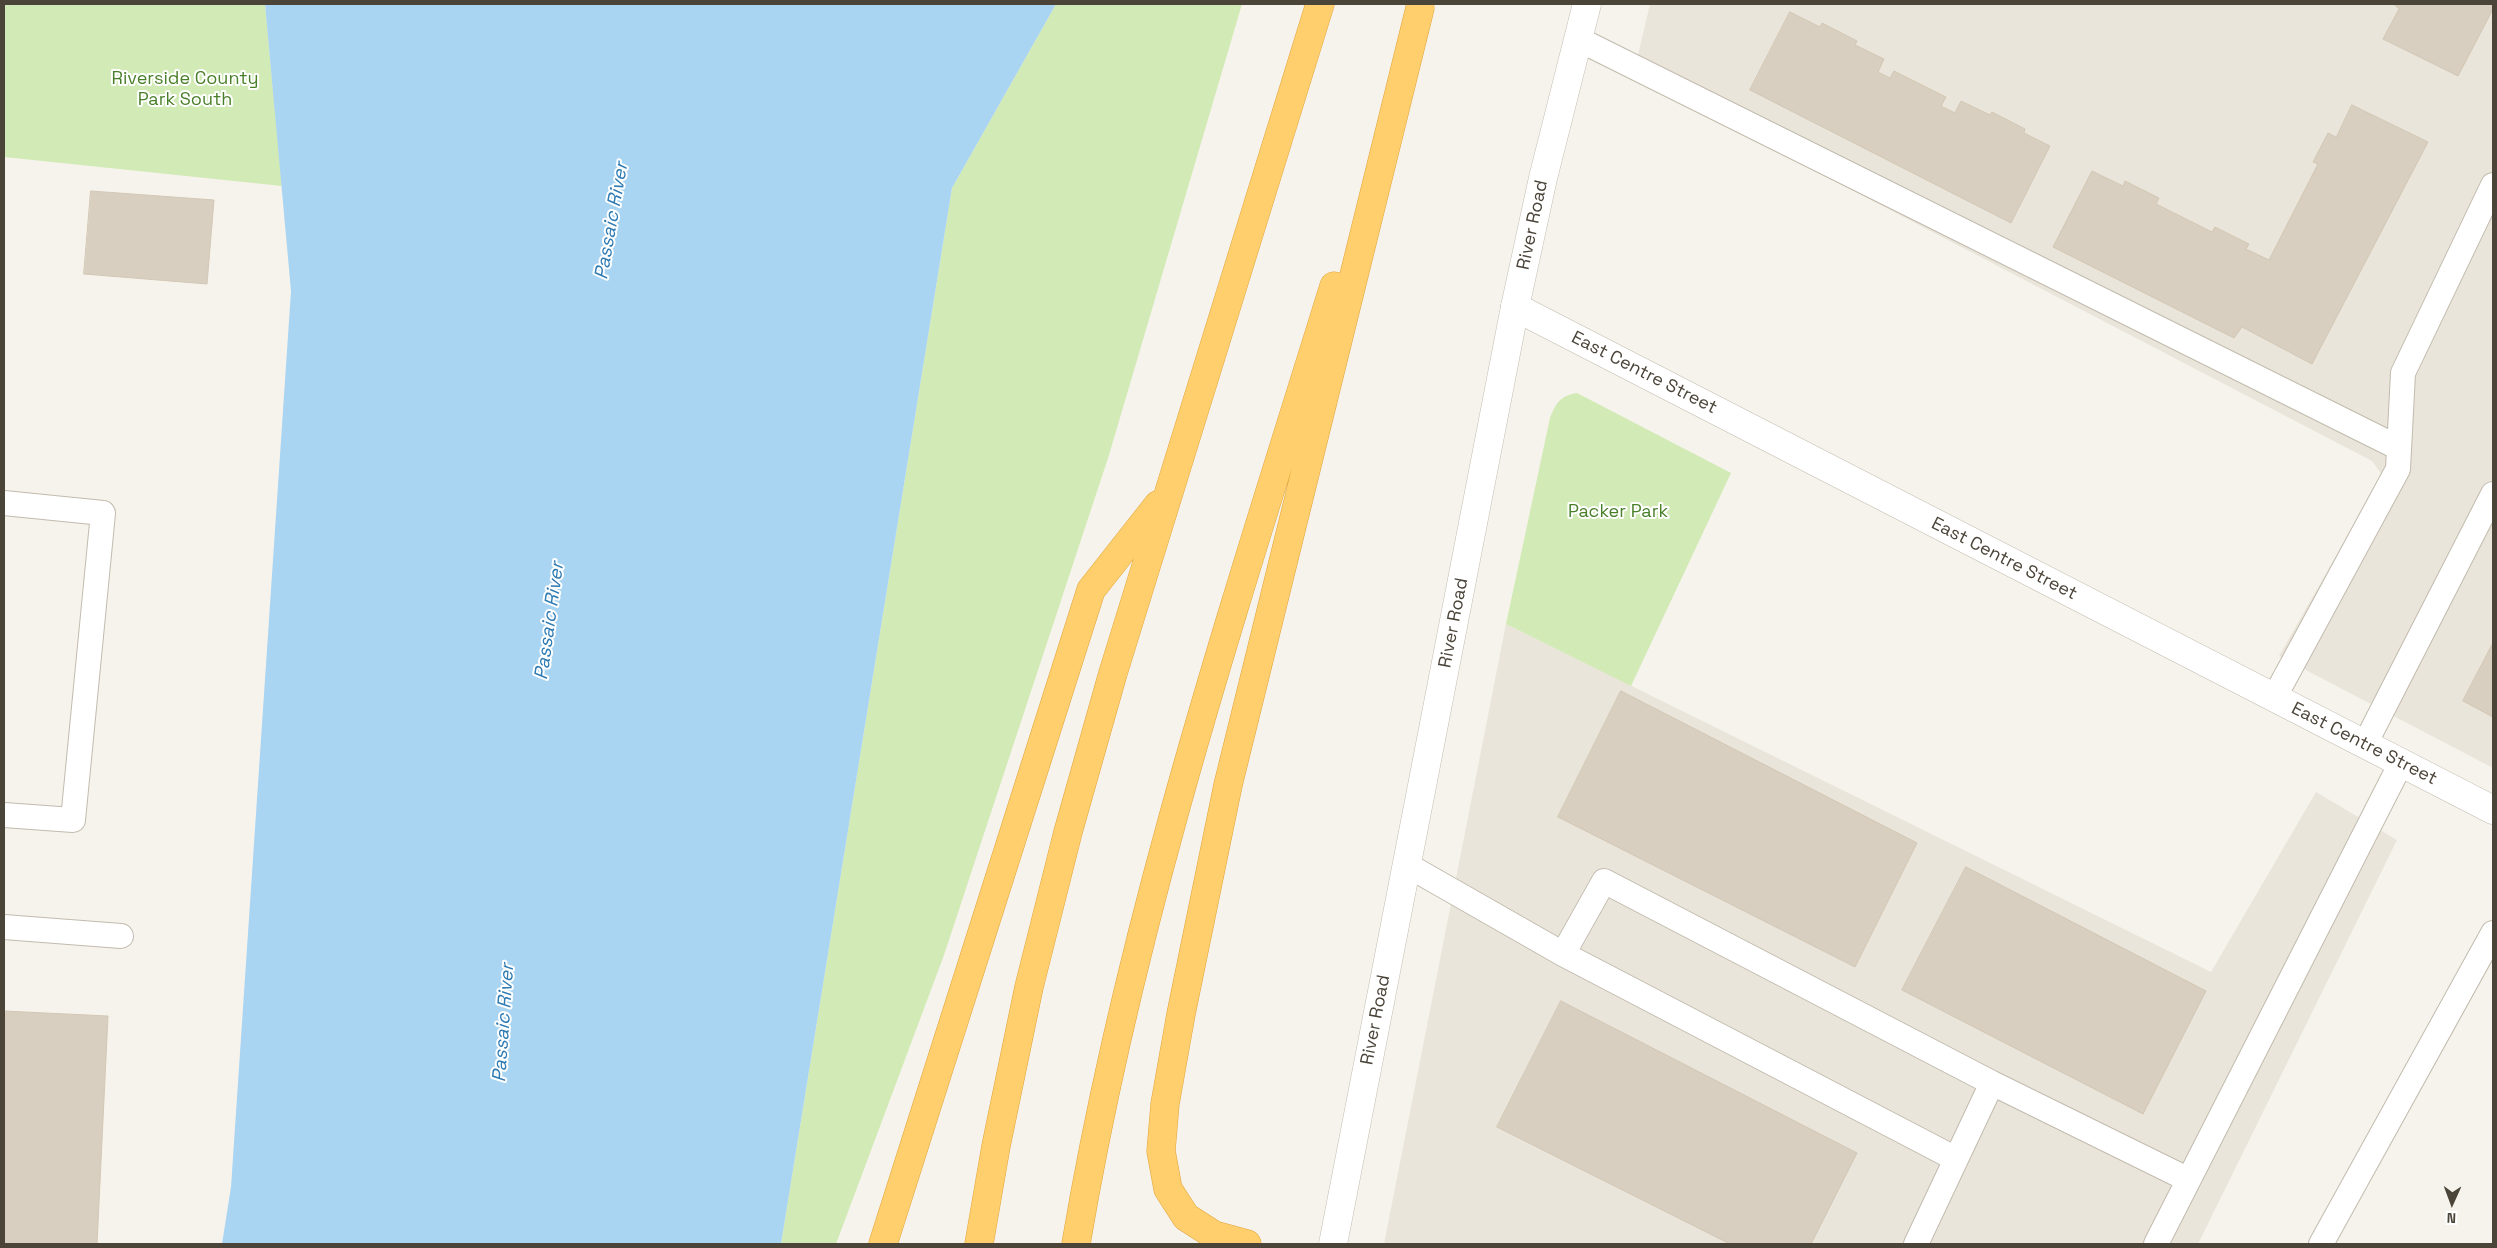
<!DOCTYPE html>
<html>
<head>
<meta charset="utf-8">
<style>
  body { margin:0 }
  #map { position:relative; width:2497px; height:1248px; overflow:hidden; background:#f6f3ec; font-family:"Space Grotesk",sans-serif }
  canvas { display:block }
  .frame { position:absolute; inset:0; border:5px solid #4b4439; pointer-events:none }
  .north { position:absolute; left:2427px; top:1178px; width:50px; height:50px; -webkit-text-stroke:4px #fff; paint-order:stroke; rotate:182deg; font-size:14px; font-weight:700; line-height:20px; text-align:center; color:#4b4439 }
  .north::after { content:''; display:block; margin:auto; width:18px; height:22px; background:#4b4439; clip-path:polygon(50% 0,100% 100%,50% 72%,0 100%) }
</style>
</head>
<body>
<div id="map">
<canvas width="2497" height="1248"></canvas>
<div class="frame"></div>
<div class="north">N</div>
</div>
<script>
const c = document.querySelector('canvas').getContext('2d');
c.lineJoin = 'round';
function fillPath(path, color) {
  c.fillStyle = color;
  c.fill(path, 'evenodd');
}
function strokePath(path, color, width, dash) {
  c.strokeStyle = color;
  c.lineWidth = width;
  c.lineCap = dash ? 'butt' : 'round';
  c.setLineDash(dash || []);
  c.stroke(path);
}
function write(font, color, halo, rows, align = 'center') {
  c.font = font + ' "Space Grotesk",sans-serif';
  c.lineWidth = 4;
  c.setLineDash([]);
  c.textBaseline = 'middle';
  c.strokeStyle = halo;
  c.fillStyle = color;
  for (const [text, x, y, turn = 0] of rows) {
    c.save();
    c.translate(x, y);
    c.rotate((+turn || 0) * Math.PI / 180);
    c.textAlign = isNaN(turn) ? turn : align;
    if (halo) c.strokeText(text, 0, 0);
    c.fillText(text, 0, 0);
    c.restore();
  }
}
fillPath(new Path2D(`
  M1650 4H2493V768L2279 656 2382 475 2372 461 1633 76Z
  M1506 624 2211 972 2316 792 2397 840 2198 1244H1384Z`), '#eae5da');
fillPath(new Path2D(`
  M4 4H265L282 186 4 157Z
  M1056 4H1242L1109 455 944 955 836 1244H781L952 188Z
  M1577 393 1731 473 1631 686 1506 624 1550 418C1556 403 1560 396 1577 393Z`), '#d2eab5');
fillPath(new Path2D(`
  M265 4H1056L952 188 781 1244H222L231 1187 291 291Z`), '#a9d4f2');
const building = new Path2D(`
  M2394 4H2493V9L2458 76 2383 39 2399 9Z
  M1790 12 1820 27 1822 23 1857 41 1855 45 1884 59 1878 72 1890 78 1894 71 1946 97 1941 106 1955 113 1961 101 1990 115 1992 112 2025 129 2024 133 2050 146 2011 223 1750 90Z
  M2352 105 2428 142 2312 364 2242 327 2234 338 2053 247 2092 171 2123 186 2125 181 2159 198 2156 204 2212 232 2215 227 2249 244 2246 249 2269 260 2318 164 2313 162 2328 133 2336 137Z
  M91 191 214 200 207 284 84 274Z
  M2493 643V717L2463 701Z
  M1621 691 1917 843 1855 967 1558 817Z
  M1966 867 2206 991 2143 1114 1902 990Z
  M1561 1001 1857 1153 1811 1244H1730L1497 1127Z
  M4 1011 108 1016 97 1244H4Z`);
fillPath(building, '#d8cfc1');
strokePath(building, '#d3c7b4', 1);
const service = new Path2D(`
  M1578 39 2399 448
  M4 503 103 513 73 820 4 815
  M2274 698 2398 469 2403 373 2493 185
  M2365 744 2493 494
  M1407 865 1563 954 1604 881 1992 1083 1916 1244
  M4 927 121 936
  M1563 954 1956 1159
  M1992 1083 2187 1179
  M2156 1244 2401 763
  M2321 1244 2493 933`);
const minor = new Path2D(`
  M1515 307 2493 810`);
const tertiary = new Path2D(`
  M1333 1244 1515 307 1543 178 1587 4`);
const motorway = new Path2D(`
  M883 1244 1091 590 1158 505
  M979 1244 996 1146 1029 987 1068 832 1113 673 1320 4
  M1076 1244C1131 917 1236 602 1334 286
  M1247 1244 1214 1235 1186 1217 1168 1189 1161 1151 1165 1104 1181 1014 1228 785 1420 8`);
strokePath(service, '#c2bbae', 26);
strokePath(minor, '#c2bbae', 29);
strokePath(tertiary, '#c2bbae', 29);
strokePath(motorway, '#e0a43c', 29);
strokePath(service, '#fff', 24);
strokePath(minor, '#fff', 28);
strokePath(tertiary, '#fff', 28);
strokePath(motorway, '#ffcf6e', 28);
write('18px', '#4a7f2a', '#fff', [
  ["Riverside County",185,79],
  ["Park South",185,100],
  ["Packer Park",1618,512]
]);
write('18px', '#4b4439', '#fff', [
  ["River Road",1533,225,-78],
  ["East Centre Street",1644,373,27],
  ["East Centre Street",2004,559,27],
  ["River Road",1454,623,-79],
  ["East Centre Street",2364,744,27],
  ["River Road",1376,1020,-79]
]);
write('italic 19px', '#2e7ab2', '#fff', [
  ["Passaic River",612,221,-80],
  ["Passaic River",550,621,-82],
  ["Passaic River",504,1023,-86]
]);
</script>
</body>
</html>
